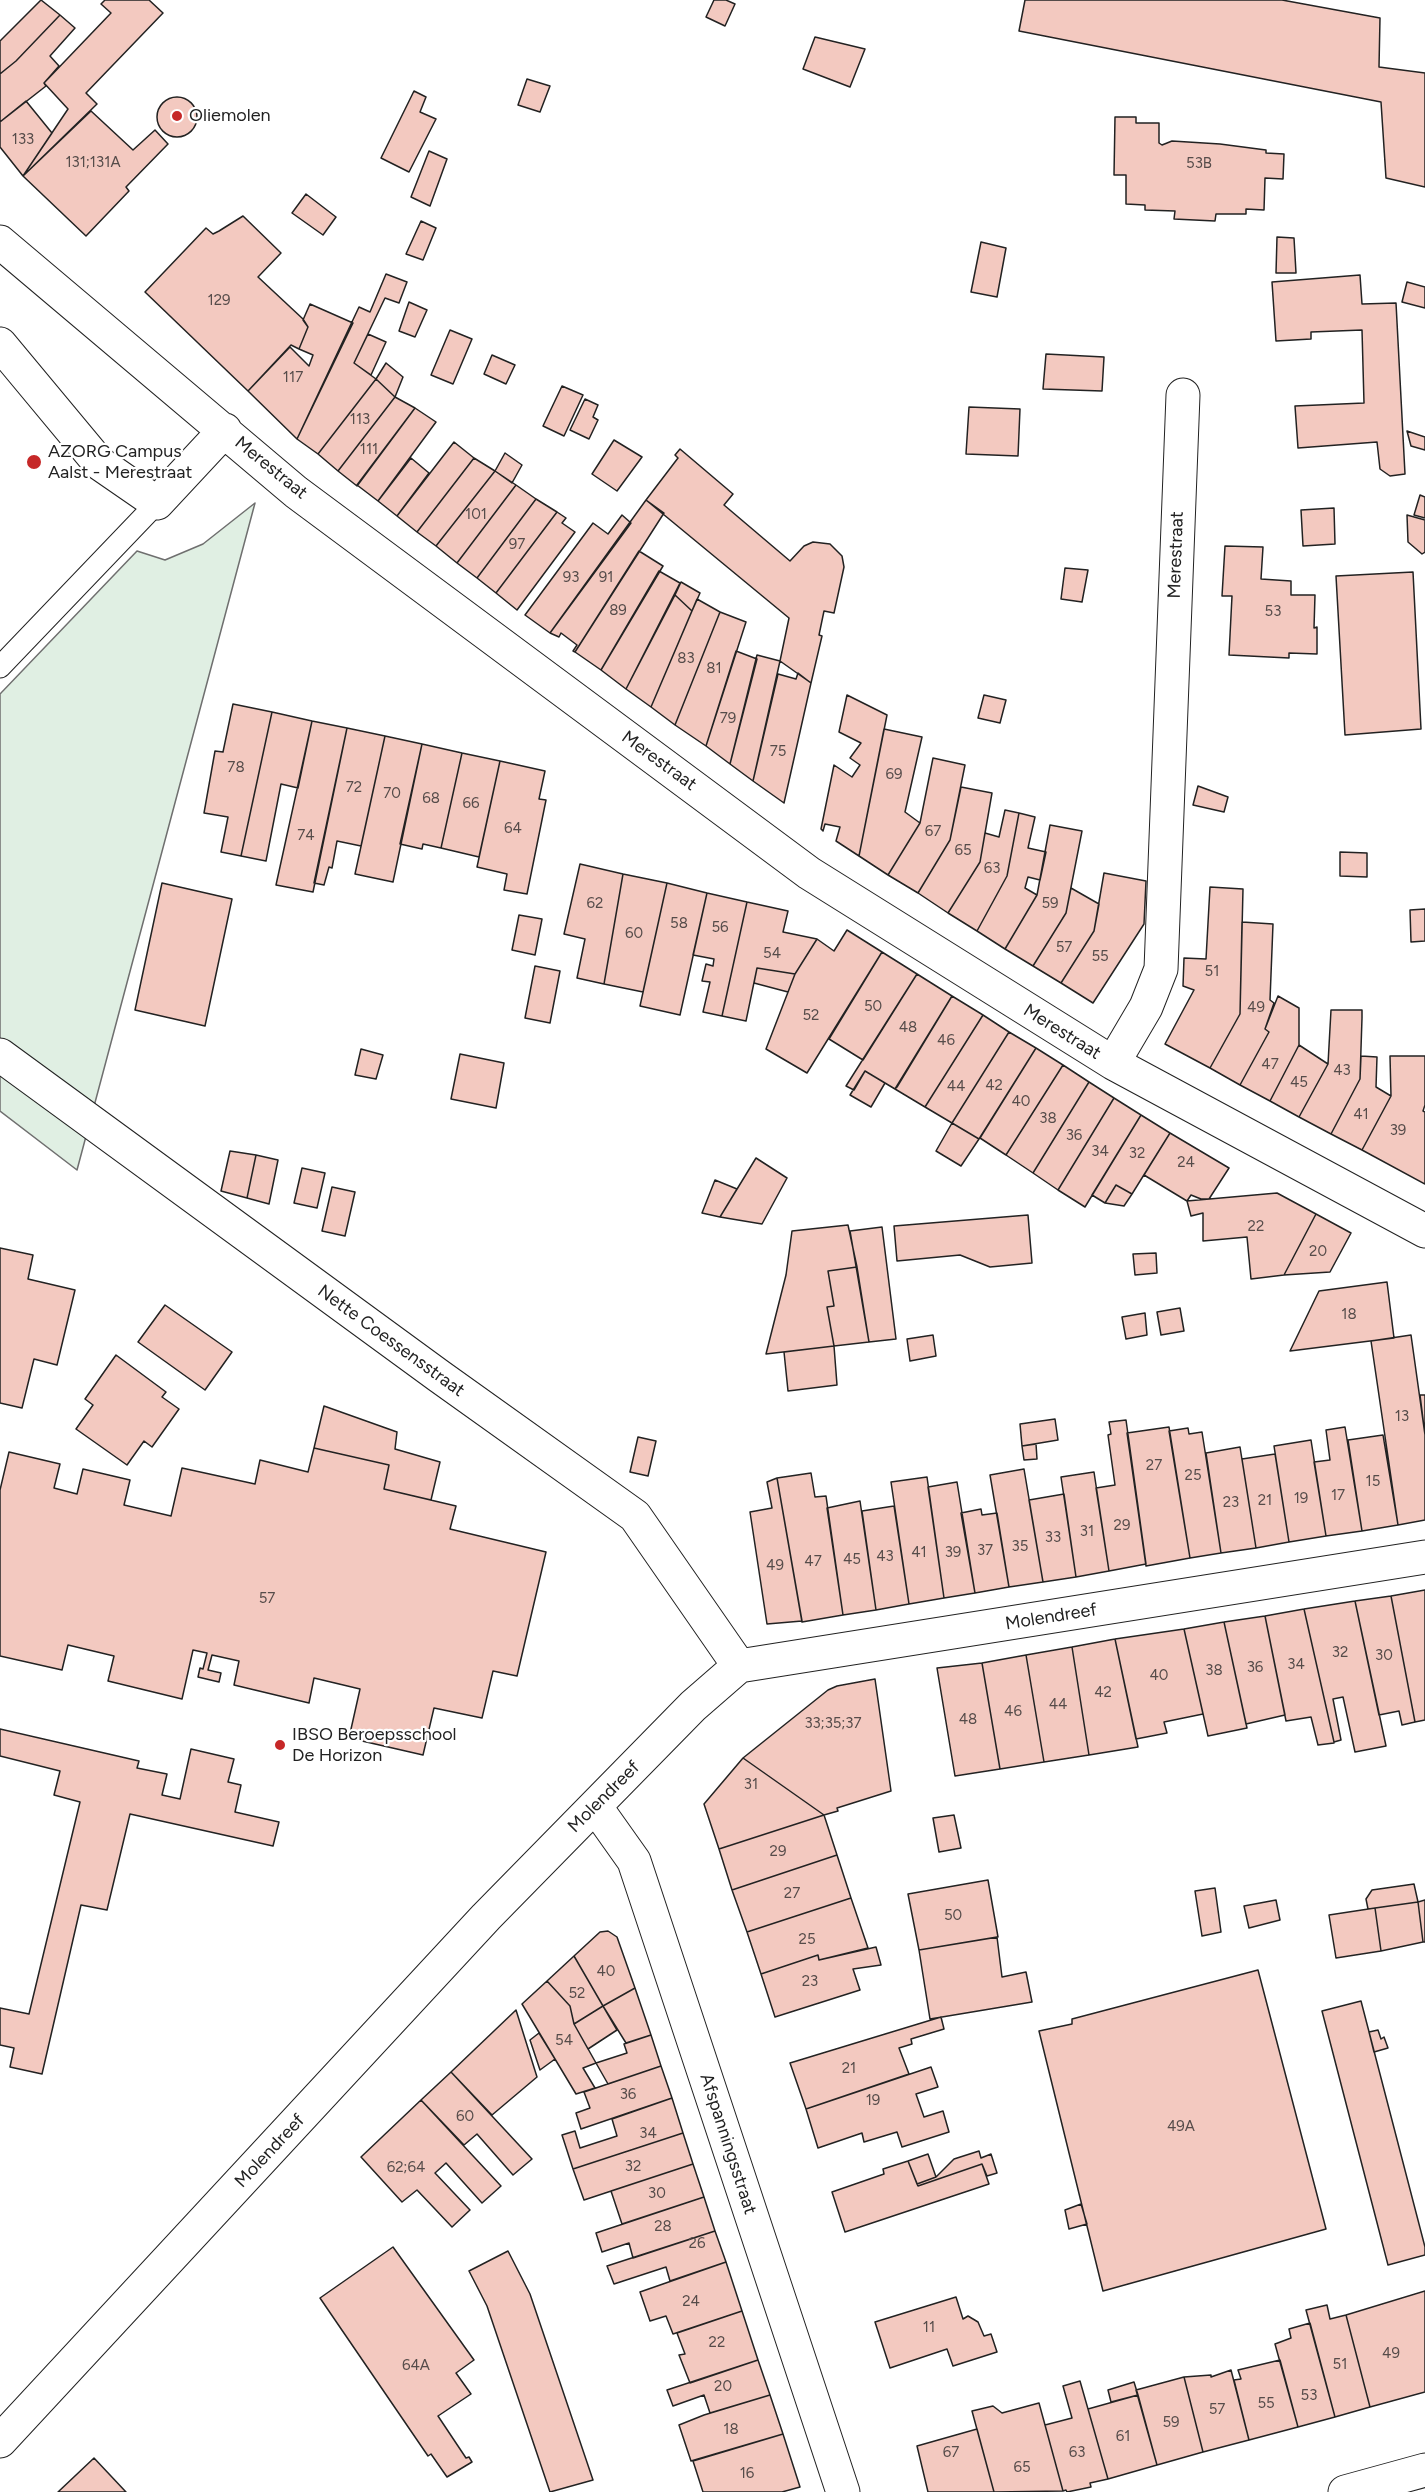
<!DOCTYPE html>
<html>
<head>
<meta charset="utf-8">
<style>
  body { margin:0 }
  canvas { display:block; background:#fff }
</style>
</head>
<body>
<canvas width="1425" height="2492"></canvas>
<script>
const c = document.querySelector('canvas').getContext('2d');
c.lineJoin = 'round';
function fillPath(path, color) {
  c.fillStyle = color;
  c.fill(path, 'evenodd');
}
function strokePath(path, color, width, dash) {
  c.strokeStyle = color;
  c.lineWidth = width;
  c.lineCap = dash ? 'butt' : 'round';
  c.setLineDash(dash || []);
  c.stroke(path);
}
function write(font, color, halo, rows, align = 'center') {
  c.font = font + ' Figtree,sans-serif';
  c.lineWidth = 4.5;
  c.setLineDash([]);
  c.textBaseline = 'middle';
  c.strokeStyle = halo;
  c.fillStyle = color;
  for (const [text, x, y, turn = 0] of rows) {
    c.save();
    c.translate(x, y);
    c.rotate((+turn || 0) * Math.PI / 180);
    c.textAlign = isNaN(turn) ? turn : align;
    if (halo) c.strokeText(text, 0, 0);
    c.fillText(text, 0, 0);
    c.restore();
  }
}
const green = new Path2D(`
  M255 503 77 1170 0 1111V694L137 551 165 560 203 544Z`);
fillPath(green, '#e0efe3');
strokePath(green, '#6f6f6f', 1.5);
const building = new Path2D(`
  M41 0 60 15 16 61 0 74V41Z
  M105 0H149L163 13 86 93 97 104 23 176 68 109 44 83 111 13 101 4Z
  M714 0H726L735 4 725 26 706 17Z
  M1025 0H1282L1380 18 1379 67 1425 73V187L1386 178 1381 102 1019 31Z
  M60 15 75 28 50 56 59 66 44 83 46 86 0 122V74L16 61Z
  M815 37 865 49 850 87 803 69Z
  M527 79 550 86 540 112 518 105Z
  M414 91 426 97 420 112 436 119 409 172 381 158Z
  M157 117a20 20 0 1 1 40 0a20 20 0 1 1-40 0Z
  M26 101 52 133 23 176 0 147V122Z
  M91 111 133 150 155 130 168 144 126 187 129 191 86 236 23 176Z
  M1115 117H1136V123H1159V143L1162 145 1172 141 1220 144 1266 150V153L1284 154 1283 179 1265 178 1264 210 1246 209V214H1216L1215 221 1174 219 1175 211 1145 210V205L1126 204V175H1114Z
  M429 151 447 159 430 206 411 197Z
  M306 194 336 217 323 235 292 213Z
  M243 216 281 253 258 277 303 319 308 327 299 349 291 345 248 391 145 292 206 228 213 234 219 231Z
  M421 221 436 228 423 260 406 254Z
  M1277 237 1294 238 1296 273H1276Z
  M981 242 1006 248 997 297 971 292Z
  M386 274 407 282 399 303 385 298 354 363 376 379 318 454 297 439 359 307 370 312Z
  M1360 275 1362 304 1396 303 1405 474 1390 476 1380 469 1377 442 1298 448 1295 406 1364 403 1362 330 1311 332V339L1276 341 1272 282Z
  M1407 282 1425 287V308L1402 302Z
  M409 302 427 310 415 337 399 331Z
  M310 304 353 323 297 439 248 391 290 347 309 366 313 355 299 349 308 327 303 320Z
  M450 330 472 339 453 384 431 375Z
  M368 334 386 342 371 375 354 363Z
  M1046 354 1104 357 1102 391 1043 389Z
  M492 355 515 365 506 384 484 374Z
  M386 363 403 377 395 397 376 379Z
  M376 379 395 397 338 471 318 454Z
  M562 386 583 395 564 436 543 426Z
  M395 397 415 408 357 486 338 471Z
  M585 399 598 405 593 417 598 420 589 439 570 430Z
  M969 407 1020 409 1018 456 966 454Z
  M415 408 436 422 378 501 357 485Z
  M1407 431 1425 437V450L1411 446Z
  M614 440 642 457 617 491 592 474Z
  M454 442 474 458 417 532 397 516Z
  M680 449 733 494 724 505 790 561 804 546 813 542 830 544 842 556 844 567 834 613 824 611 819 635 822 636 811 683 780 661 789 618 646 500 678 458 675 455Z
  M505 453 522 465 512 483 495 471Z
  M411 458 429 473 397 516 378 501Z
  M474 458 495 471 436 546 417 532Z
  M495 471 516 485 457 563 436 546Z
  M516 485 536 499 477 578 457 563Z
  M1420 495 1425 497V518L1414 515Z
  M536 499 557 512 496 593 477 578Z
  M646 500 664 513 575 652 573 651 577 645 561 633 559 637 550 633Z
  M1334 508 1335 544 1303 546 1301 510Z
  M557 512 566 518 562 523 575 532 517 610 496 593Z
  M622 515 631 523 550 633 525 615 593 523 608 534Z
  M1407 515 1425 520V552L1422 554 1408 542Z
  M1225 546 1263 547 1261 579 1291 581V595H1315L1314 628 1317 627V654L1289 653V658L1229 655 1232 596H1222Z
  M639 551 663 566 601 670 575 652Z
  M1065 568 1088 570 1082 602 1061 599Z
  M659 571 680 583 626 689 601 670Z
  M1413 572 1421 729 1345 735 1336 576Z
  M681 582 700 593 692 611 675 595Z
  M675 595 692 611 651 707 626 689Z
  M697 599 720 612 675 725 651 707Z
  M720 612 746 622 706 746 675 725Z
  M736 651 757 659 730 764 706 746Z
  M757 655 780 661 753 781 730 764Z
  M798 673 811 683 784 803 753 781 778 674 796 679Z
  M847 695 887 715 859 856 836 841 840 827 825 824 823 831 821 829 834 765 852 777 860 765 850 758 861 743 839 732Z
  M984 695 1006 700 1000 723 978 718Z
  M233 704 272 712 241 856 221 852 228 817 204 813 215 751 223 752Z
  M272 712 312 721 298 788 281 784 266 861 241 856Z
  M312 721 347 728 313 892 276 885Z
  M347 728 385 736 361 846 337 841 332 868 329 867 324 885 314 883Z
  M884 729 922 737 905 812 920 823 888 875 859 856Z
  M385 736 422 744 393 882 355 874Z
  M422 744 462 753 441 848 423 844 422 849 400 844Z
  M462 753 500 761 479 857 441 848Z
  M933 758 965 765 950 840 918 893 888 875 920 823Z
  M500 761 545 771 539 799 546 800 527 894 504 890 507 874 477 867Z
  M1198 786 1228 797 1224 812 1193 805Z
  M961 787 992 793 980 862 948 913 918 893 950 840Z
  M1005 810 1019 813 1007 876 977 931 948 913 980 862 985 833 999 837Z
  M1019 813 1035 817 1028 848 1046 852 1040 880 1028 877 1025 888 1037 895 1005 949 977 931 1007 876Z
  M1050 825 1082 831 1066 913 1033 966 1005 949 1037 895Z
  M1340 852 1367 853V877L1340 876Z
  M580 864 623 874 604 984 577 978 585 939 564 934Z
  M1104 873 1146 881 1144 924 1093 1003 1061 983 1094 931Z
  M623 874 667 883 643 992 604 984Z
  M162 883 232 899 205 1026 135 1010Z
  M667 883 707 893 680 1015 640 1006Z
  M1210 887 1243 889 1240 1014 1210 1068 1165 1044 1194 990 1183 986 1184 958 1206 959Z
  M1071 888 1099 904 1094 931 1061 983 1033 966 1066 913Z
  M707 893 747 902 722 1016 703 1012 710 982 702 981 706 964 713 966 714 959 693 955Z
  M747 902 788 911 783 932 817 939 795 974 757 968 746 1021 722 1016Z
  M1425 909V941L1411 942 1410 910Z
  M519 915 542 919 535 955 512 950Z
  M1242 922 1273 924 1270 1000 1274 1003 1265 1029 1269 1032 1240 1085 1210 1068 1240 1014Z
  M847 930 882 952 807 1073 766 1049 795 974 817 939 834 951Z
  M882 952 917 974 863 1060 829 1039Z
  M535 966 560 971 550 1023 525 1018Z
  M757 968 795 974 788 992 754 983Z
  M917 974 952 996 897 1087 895 1089 865 1071 854 1090 846 1086Z
  M952 996 983 1015 925 1107 895 1089Z
  M1278 996 1299 1008V1045L1270 1101 1240 1085 1269 1032 1265 1029Z
  M1331 1010H1362V1018L1360 1079 1331 1134 1299 1117 1328 1064Z
  M983 1015 1009 1032 952 1123 925 1107Z
  M1009 1032 1036 1048 979 1139 952 1123Z
  M1299 1045 1328 1064 1299 1117 1270 1101Z
  M1036 1048 1063 1065 1006 1155 980 1138Z
  M361 1049 383 1055 376 1079 355 1075Z
  M460 1054 504 1063 496 1108 451 1099Z
  M1361 1056 1377 1057 1376 1087 1391 1096 1362 1150 1331 1134 1360 1079Z
  M1390 1056H1425V1105L1423 1111 1425 1112V1184L1362 1150 1391 1096Z
  M1063 1065 1089 1082 1033 1173 1006 1155Z
  M865 1071 885 1083 871 1107 850 1095Z
  M1089 1082 1114 1098 1058 1190 1033 1173Z
  M1114 1098 1141 1115 1085 1207 1058 1190Z
  M1141 1115 1170 1133 1132 1194 1116 1185 1105 1203 1092 1195Z
  M952 1123 979 1139 961 1166 936 1151Z
  M1170 1133 1229 1168 1209 1199H1201L1191 1195 1187 1201 1144 1175Z
  M230 1151 256 1155 247 1198 221 1191Z
  M256 1155 278 1160 269 1204 247 1198Z
  M756 1158 787 1178 762 1224 720 1217Z
  M302 1168 325 1173 317 1208 294 1203Z
  M715 1180 737 1189 720 1217 702 1213Z
  M1116 1185 1132 1194 1124 1206 1105 1203Z
  M332 1187 355 1192 345 1236 322 1231Z
  M1277 1193 1316 1214 1284 1275 1251 1279 1247 1237 1203 1241V1213L1191 1216 1187 1201Z
  M1316 1214 1351 1233 1330 1272 1284 1275Z
  M1028 1215 1032 1263 990 1267 960 1255 897 1261 894 1226Z
  M848 1225 857 1267 828 1271 834 1306 827 1307 834 1346 766 1354 786 1275 792 1231Z
  M882 1227 896 1339 869 1342 850 1231Z
  M0 1248 33 1255 28 1279 75 1290 57 1365 34 1359 22 1408 0 1403Z
  M1156 1253 1157 1273 1135 1275 1133 1254Z
  M857 1267 869 1342 834 1346 827 1307 834 1306 828 1271Z
  M1387 1282 1394 1338 1290 1351 1319 1291Z
  M165 1305 232 1352 205 1390 138 1342Z
  M1180 1308 1184 1331 1161 1335 1157 1312Z
  M1145 1313 1147 1335 1126 1339 1122 1317Z
  M933 1335 936 1356 910 1361 907 1339Z
  M1411 1335 1425 1435V1520L1398 1525 1371 1341Z
  M834 1346 837 1385 788 1391 784 1352Z
  M116 1355 166 1392 162 1397 179 1409 152 1447 144 1441 127 1465 76 1429 93 1405 85 1399Z
  M1420 1395H1425V1435Z
  M324 1406 397 1432 395 1449 440 1462 431 1500 384 1489 389 1465 314 1448Z
  M1055 1419 1058 1440 1022 1446 1020 1424Z
  M1126 1420 1146 1564 1109 1571 1096 1488 1115 1485 1108 1435 1111 1434 1109 1422Z
  M1169 1427 1190 1558 1146 1566 1127 1433Z
  M1345 1427 1362 1531 1326 1536 1314 1462 1330 1460 1326 1430Z
  M1188 1428 1189 1434 1202 1432 1221 1553 1190 1558 1169 1431Z
  M1383 1435 1398 1525 1362 1531 1348 1440Z
  M638 1437 656 1441 648 1476 630 1472Z
  M1311 1440 1326 1536 1289 1542 1274 1446Z
  M1036 1444 1037 1459 1024 1460 1022 1446Z
  M1240 1447 1256 1548 1221 1553 1206 1453Z
  M314 1448 389 1465 384 1489 456 1506 450 1529 546 1552 517 1676 493 1671 482 1718 434 1708 423 1755 349 1738 360 1689 314 1678 309 1703 234 1685 239 1661 212 1655 208 1670 221 1673 219 1682 198 1677 200 1668 203 1669 207 1653 193 1650 182 1699 108 1681 114 1656 68 1645 62 1670 0 1656V1490L9 1452 60 1464 54 1488 77 1494 83 1469 130 1480 124 1505 171 1516 182 1468 255 1484 260 1460 308 1472Z
  M1275 1454 1289 1542 1256 1548 1242 1459Z
  M1024 1469 1043 1582 1009 1587 990 1475Z
  M1094 1472 1109 1571 1076 1577 1061 1477Z
  M811 1473 815 1497 826 1496 843 1615 802 1622 777 1478Z
  M927 1477 944 1598 909 1604 891 1482Z
  M777 1478 802 1621 767 1624 750 1512 772 1508 767 1482Z
  M957 1482 975 1593 944 1598 928 1487Z
  M1064 1494 1076 1577 1043 1582 1029 1500Z
  M860 1501 876 1610 843 1615 827 1508Z
  M894 1506 909 1604 876 1610 862 1511Z
  M981 1509 982 1515 997 1513 1009 1587 975 1593 961 1513Z
  M1425 1590V1720L1415 1722 1391 1596Z
  M1391 1596 1415 1722 1402 1725 1399 1711 1379 1715 1355 1601Z
  M1355 1601 1386 1746 1355 1752 1343 1697 1333 1699 1341 1740 1334 1742 1304 1609Z
  M1304 1609 1334 1742V1743L1318 1745 1311 1717 1286 1721 1265 1616Z
  M1265 1616 1285 1715 1246 1724 1224 1622Z
  M1224 1622 1247 1728 1208 1736 1184 1629Z
  M1184 1629 1203 1714 1164 1722 1167 1733 1136 1739 1115 1639Z
  M1115 1639 1138 1747 1089 1755 1072 1647Z
  M1072 1647 1089 1755 1044 1762 1026 1655Z
  M1026 1655 1044 1762 1000 1769 982 1663Z
  M982 1663 1000 1769 955 1776 937 1668Z
  M875 1679 891 1791 837 1808 838 1811 824 1815 743 1758 828 1690 837 1686Z
  M0 1729 139 1761 137 1768 167 1774 162 1795 180 1799 191 1749 234 1759 228 1782 241 1785 235 1812 279 1822 273 1846 130 1814 107 1910 81 1905 42 2074 10 2067 14 2048 0 2045V2008L29 2014 80 1802 54 1795 60 1771 0 1756Z
  M743 1758 824 1815 719 1849 704 1804Z
  M824 1815 837 1855 732 1890 719 1849Z
  M954 1815 961 1848 939 1852 933 1818Z
  M837 1855 851 1898 747 1932 732 1890Z
  M988 1880 998 1937 919 1950 908 1894Z
  M1414 1884 1418 1902 1368 1909 1366 1899 1372 1890Z
  M1215 1888 1221 1932 1202 1936 1195 1891Z
  M851 1898 868 1948 819 1960 818 1955 761 1974 747 1932Z
  M1276 1900 1280 1920 1249 1928 1244 1906Z
  M1425 1900V1942H1423L1418 1902Z
  M1418 1902 1423 1942 1381 1951 1375 1908Z
  M1375 1908 1381 1951 1336 1958 1329 1915Z
  M608 1931 617 1937 635 1988 603 2006 574 1956 600 1932Z
  M997 1937 1002 1977 1026 1972 1032 2002 930 2019 919 1950Z
  M876 1947 881 1965 853 1969 860 1990 775 2017 761 1974 818 1955 819 1960Z
  M574 1956 603 2006 574 2024 570 2006 547 1981Z
  M1258 1970 1326 2229 1103 2291 1039 2031 1072 2024V2019Z
  M547 1981 570 2006 574 2024 596 2063 583 2068 595 2088 576 2094 522 2004Z
  M635 1988 651 2035 626 2043 603 2006Z
  M1361 2001 1425 2247V2255L1388 2265 1322 2011Z
  M603 2006 617 2030 588 2049 574 2024Z
  M516 2010 537 2077 492 2115 451 2072Z
  M941 2017 944 2029 911 2039 912 2044 899 2048 909 2074 806 2109 790 2063Z
  M1378 2030 1381 2039 1384 2037 1388 2048 1374 2052 1369 2032Z
  M539 2033 555 2059 540 2070 530 2040Z
  M651 2035 661 2066 608 2084 596 2063 627 2053 624 2044Z
  M661 2066 672 2098 581 2129 576 2113 590 2108 584 2092Z
  M931 2067 938 2087 916 2094 924 2117 943 2111 949 2132 902 2147 897 2132 864 2142 862 2133 818 2148 806 2109Z
  M451 2072 532 2159 513 2175 477 2134 464 2145 421 2100Z
  M672 2098 683 2133 573 2169 562 2135 575 2131 580 2148 617 2136 612 2119Z
  M421 2100 501 2186 482 2203 446 2163 435 2173 470 2210 452 2227 417 2190 402 2202 361 2157Z
  M683 2133 693 2164 584 2200 573 2169Z
  M979 2151 981 2158 991 2154 997 2173 987 2176 982 2164 918 2186 917 2184 936 2177 954 2159Z
  M928 2154 936 2177 917 2184 908 2161Z
  M908 2161 918 2186 982 2164 989 2184 845 2232 832 2192 884 2174 883 2169Z
  M693 2164 704 2197 622 2224 611 2191Z
  M704 2197 715 2231 633 2258 629 2243 602 2252 596 2233Z
  M1081 2204 1087 2224 1069 2229 1065 2210Z
  M715 2231 726 2262 670 2281 666 2267 614 2284 607 2266Z
  M393 2247 474 2360 456 2373 471 2394 438 2416 466 2458 469 2457 472 2462 447 2477 431 2454 428 2456 320 2298Z
  M508 2251 530 2294 593 2480 550 2492 487 2306 469 2271Z
  M726 2262 742 2311 673 2334 666 2316 650 2321 640 2292Z
  M1425 2291V2392L1370 2407 1346 2315Z
  M956 2297 963 2319 968 2316 978 2322 984 2336 991 2334 997 2352 953 2366 947 2349 890 2368 875 2322Z
  M1327 2305 1330 2319 1346 2315 1370 2407 1335 2417 1306 2310Z
  M742 2311 758 2360 690 2383 679 2355 685 2354 677 2333Z
  M1310 2323 1335 2417 1298 2427 1275 2344 1291 2338 1289 2329Z
  M758 2360 770 2395 710 2413 704 2395 673 2406 667 2390Z
  M1280 2360 1298 2427 1249 2440 1234 2380 1241 2379 1238 2370Z
  M1231 2370 1249 2440 1203 2452 1184 2377 1211 2375V2377Z
  M1184 2377 1203 2452 1157 2465 1136 2390Z
  M1080 2381 1108 2479 1090 2483 1091 2487 1067 2492 1066 2490 1063 2491 1045 2425 1072 2418 1063 2386Z
  M1134 2382 1138 2395 1111 2402 1108 2390Z
  M770 2395 783 2434 691 2461 679 2425 704 2415Z
  M1138 2395 1157 2465 1108 2479 1088 2409Z
  M1039 2403 1063 2491 994 2492 972 2411 993 2406 1002 2413Z
  M977 2429 994 2492H928L917 2446Z
  M783 2434 800 2487 782 2492H703L693 2461Z
  M94 2458 126 2492H58Z`);
fillPath(building, '#f3c9c0');
strokePath(building, '#222', 1.5);
const service = new Path2D(`
  M0 667 157 503`);
const minor = new Path2D(`
  M0 242 296 492 809 873 1113 1063 1425 1231
  M0 344 99 463 157 503 225 430
  M0 1055 439 1376 635 1516 739 1666
  M1113 1063 1146 1007 1161 969 1183 395
  M595 1806 634 1861 843 2492
  M0 2441 486 1917 693 1706 739 1666 1425 1557
  M1345 2492 1425 2470`);
strokePath(service, '#222', 23);
strokePath(minor, '#222', 35);
strokePath(service, '#fff', 21);
strokePath(minor, '#fff', 33);
for (const [x, y, r, color] of [
  [177,116,6,"#c62828"],
  [34,462,8,"#c62828"],
  [280,1745,6,"#c62828"]
]) {
  const dot = new Path2D();
  dot.arc(x, y, r, 0, 2 * Math.PI);
  c.fillStyle = color;
  c.fill(dot);
  strokePath(dot, '#fff', 2);
}
write('15px', '#564c4a', null, [
  ["133",23,140],
  ["131;131A",93,163],
  ["53B",1199,164],
  ["129",219,301],
  ["117",293,378],
  ["113",360,420],
  ["111",369,450],
  ["101",476,515],
  ["97",517,545],
  ["93",571,578],
  ["91",606,578],
  ["89",618,611],
  ["53",1273,612],
  ["83",686,659],
  ["81",714,669],
  ["79",728,719],
  ["75",778,752],
  ["78",236,768],
  ["69",894,775],
  ["72",354,788],
  ["70",392,794],
  ["68",431,799],
  ["66",471,804],
  ["64",513,829],
  ["67",933,832],
  ["74",306,836],
  ["65",963,851],
  ["63",992,869],
  ["62",595,904],
  ["59",1050,904],
  ["58",679,924],
  ["56",720,928],
  ["60",634,934],
  ["57",1064,948],
  ["54",772,954],
  ["55",1100,957],
  ["51",1212,972],
  ["50",873,1007],
  ["49",1256,1008],
  ["52",811,1016],
  ["48",908,1028],
  ["46",946,1041],
  ["47",1270,1065],
  ["43",1342,1071],
  ["45",1299,1083],
  ["42",994,1086],
  ["44",956,1087],
  ["40",1021,1102],
  ["41",1361,1115],
  ["38",1048,1119],
  ["39",1398,1131],
  ["36",1074,1136],
  ["34",1100,1152],
  ["32",1137,1154],
  ["24",1186,1163],
  ["22",1256,1227],
  ["20",1318,1252],
  ["18",1349,1315],
  ["13",1402,1417],
  ["27",1154,1466],
  ["25",1193,1476],
  ["15",1373,1482],
  ["17",1338,1496],
  ["19",1301,1499],
  ["21",1265,1501],
  ["23",1231,1503],
  ["29",1122,1526],
  ["31",1087,1532],
  ["33",1053,1538],
  ["35",1020,1547],
  ["37",985,1551],
  ["41",919,1553],
  ["39",953,1553],
  ["43",885,1557],
  ["45",852,1560],
  ["47",813,1562],
  ["49",775,1566],
  ["57",267,1599],
  ["32",1340,1653],
  ["30",1384,1656],
  ["34",1296,1665],
  ["36",1255,1668],
  ["38",1214,1671],
  ["40",1159,1676],
  ["42",1103,1693],
  ["44",1058,1705],
  ["46",1013,1712],
  ["48",968,1720],
  ["33;35;37",833,1724],
  ["31",751,1785],
  ["29",778,1852],
  ["27",792,1894],
  ["50",953,1916],
  ["25",807,1940],
  ["40",606,1972],
  ["23",810,1982],
  ["52",577,1994],
  ["54",564,2041],
  ["21",849,2069],
  ["36",628,2095],
  ["19",873,2101],
  ["60",465,2117],
  ["49A",1181,2127],
  ["34",648,2134],
  ["32",633,2167],
  ["62;64",406,2168],
  ["30",657,2194],
  ["28",663,2227],
  ["26",697,2244],
  ["24",691,2302],
  ["11",929,2328],
  ["22",717,2343],
  ["49",1391,2354],
  ["51",1340,2365],
  ["64A",416,2366],
  ["20",723,2387],
  ["53",1309,2396],
  ["55",1266,2404],
  ["57",1217,2410],
  ["59",1171,2423],
  ["18",731,2430],
  ["61",1123,2437],
  ["67",951,2453],
  ["63",1077,2453],
  ["65",1022,2468],
  ["16",747,2474]
]);
write('18px', '#222', '#fff', [
  ["Oliemolen",189,116],
  ["AZORG Campus",48,452],
  ["Aalst - Merestraat",48,473],
  ["IBSO Beroepsschool",292,1735],
  ["De Horizon",292,1756]
], 'left');
write('18px', '#222', '#fff', [
  ["Merestraat",271,468,39],
  ["Merestraat",1176,555,-88],
  ["Merestraat",659,761,36],
  ["Merestraat",1062,1032,32],
  ["Nette Coessensstraat",391,1341,36],
  ["Molendreef",1051,1617,-9],
  ["Molendreef",604,1797,-45],
  ["Afspanningsstraat",728,2144,72],
  ["Molendreef",270,2151,-47]
]);
</script>
</body>
</html>
